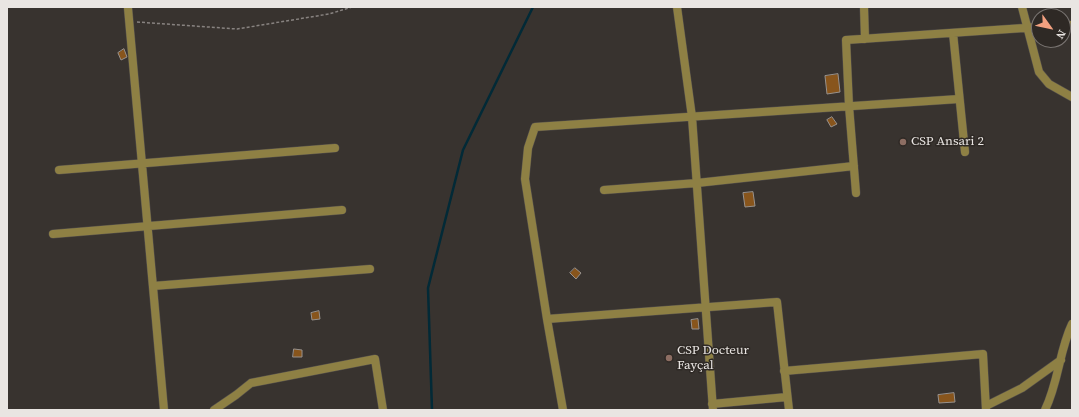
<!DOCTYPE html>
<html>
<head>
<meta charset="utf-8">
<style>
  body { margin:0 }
  #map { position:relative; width:1079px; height:417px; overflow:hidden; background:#38332f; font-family:"Source Serif 4",serif }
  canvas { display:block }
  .frame { position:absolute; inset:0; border:8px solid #e9e5e2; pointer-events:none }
  .north { position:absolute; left:1031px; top:8px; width:40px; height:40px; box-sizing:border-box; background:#2e2925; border:1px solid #797471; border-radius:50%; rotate:123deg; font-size:11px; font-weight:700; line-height:16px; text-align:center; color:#e9e5e2 }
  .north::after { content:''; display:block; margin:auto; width:14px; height:18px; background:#f2a080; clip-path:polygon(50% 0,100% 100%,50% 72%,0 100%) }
</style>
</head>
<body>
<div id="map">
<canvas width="1079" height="417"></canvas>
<div class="frame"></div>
<div class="north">N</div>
</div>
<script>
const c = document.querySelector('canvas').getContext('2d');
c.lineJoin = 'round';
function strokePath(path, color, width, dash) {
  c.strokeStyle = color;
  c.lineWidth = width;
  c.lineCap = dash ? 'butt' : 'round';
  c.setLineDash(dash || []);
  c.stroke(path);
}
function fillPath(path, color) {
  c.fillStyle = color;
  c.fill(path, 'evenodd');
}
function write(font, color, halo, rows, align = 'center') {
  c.font = font + ' "Source Serif 4",serif';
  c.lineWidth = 3;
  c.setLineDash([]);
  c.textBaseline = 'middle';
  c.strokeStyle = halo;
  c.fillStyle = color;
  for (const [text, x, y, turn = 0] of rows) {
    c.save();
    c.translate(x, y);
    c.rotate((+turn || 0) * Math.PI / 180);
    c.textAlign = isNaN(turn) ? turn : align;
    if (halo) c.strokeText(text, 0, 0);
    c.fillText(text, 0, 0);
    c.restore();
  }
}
strokePath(new Path2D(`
  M432 410 428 288 463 150 533 7`), '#022a37', 2.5);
const building = new Path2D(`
  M124 49 127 57 121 60 118 53Z
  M838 74 840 92 827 94 825 76Z
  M832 117 837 124 831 127 827 120Z
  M753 192 755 206 745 207 743 193Z
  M575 268 581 273 576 279 570 273Z
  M319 311 320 319 312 320 311 313Z
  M698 319 699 329H692L691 320Z
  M294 349 302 350V357H293Z
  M954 393 955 402 939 403 938 395Z`);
fillPath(building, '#88551c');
strokePath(building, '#98928d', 1);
const minor = new Path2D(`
  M677 7 692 117 713 410
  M864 7 865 39
  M1022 7 1039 72 1049 84 1072 97
  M128 8 164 410
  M1063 25H1072
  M953 33 965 152
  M59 170 335 148
  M604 190 697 183 854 166
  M856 193 849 106 846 40 1039 27
  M53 234 342 210
  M153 286 370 269
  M547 319 777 302 789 410
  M784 371 983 354 986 410
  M712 404 787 397
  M986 406 1022 388 1061 360
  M214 410 236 395 251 383 375 359 383 410
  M563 410 547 319 525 179 528 148 535 127 959 99
  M1045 410C1059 381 1059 351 1072 324`);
strokePath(minor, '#544f4c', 9);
strokePath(new Path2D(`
  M137 22 237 29 329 14 352 7`), '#888380', 1.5, [3, 2]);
strokePath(minor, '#8e8044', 8);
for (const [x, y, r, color] of [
  [903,142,4,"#8d6e63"],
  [669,358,4,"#8d6e63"]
]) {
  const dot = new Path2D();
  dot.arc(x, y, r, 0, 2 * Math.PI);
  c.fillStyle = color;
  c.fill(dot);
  strokePath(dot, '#2e2925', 1.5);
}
write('13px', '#e9e5e2', '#2e2925', [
  ["CSP Ansari 2",911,142],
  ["CSP Docteur",677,351],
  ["Fayçal",677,366]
], 'left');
</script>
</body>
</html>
